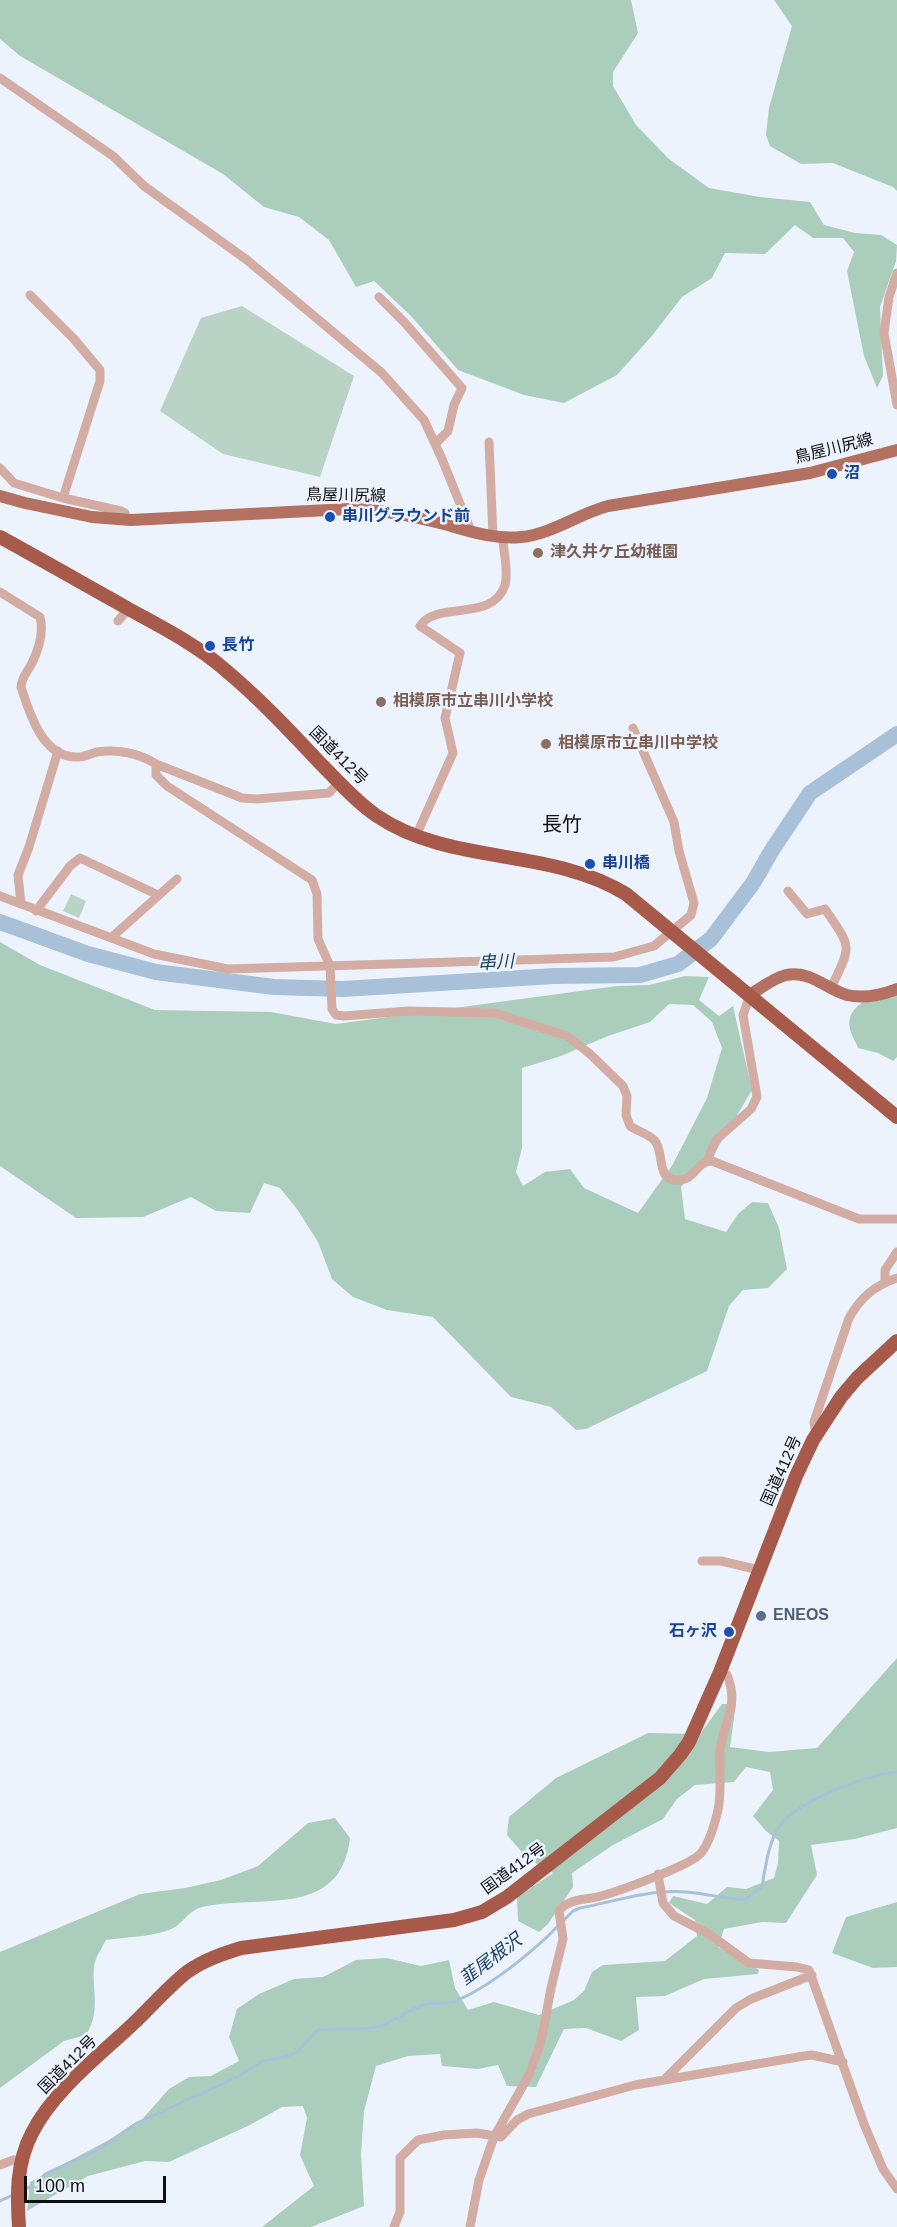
<!DOCTYPE html>
<html>
<head>
<meta charset="utf-8">
<style>
  body { margin:0 }
  #map { position:relative; width:897px; height:2227px; overflow:hidden; background:#edf3fd; font-family:Arial,sans-serif }
  canvas { display:block }
  .scale { position:absolute; left:24px; top:2176px; width:142px; height:27px; box-sizing:border-box; border:3px solid #0e0f13; border-top:0; padding-left:8px; font-size:18px; line-height:21px; white-space:nowrap; color:#0e0f13; -webkit-text-stroke:4px #edf3fd; paint-order:stroke }
</style>
</head>
<body>
<div id="map">
<canvas width="897" height="2227"></canvas>
<div class="scale">100 m</div>
</div>
<script>
const c = document.querySelector('canvas').getContext('2d');
c.lineJoin = 'round';
function fillPath(path, color) {
  c.fillStyle = color;
  c.fill(path, 'evenodd');
}
function strokePath(path, color, width, dash) {
  c.strokeStyle = color;
  c.lineWidth = width;
  c.lineCap = dash ? 'butt' : 'round';
  c.setLineDash(dash || []);
  c.stroke(path);
}
function write(font, color, halo, rows, align = 'center') {
  c.font = font + ' Arial,"Noto Sans JP",sans-serif';
  c.lineWidth = 5;
  c.setLineDash([]);
  c.textBaseline = 'middle';
  c.strokeStyle = halo;
  c.fillStyle = color;
  for (const [text, x, y, turn = 0] of rows) {
    c.save();
    c.translate(x, y);
    c.rotate((+turn || 0) * Math.PI / 180);
    c.textAlign = isNaN(turn) ? turn : align;
    if (halo) c.strokeText(text, 0, 0);
    c.fillText(text, 0, 0);
    c.restore();
  }
}
fillPath(new Path2D(`
  M242 306 354 376 320 477 223 454 160 411 201 318Z
  M71 894 86 901 79 918 63 911Z`), '#b9d3c5');
fillPath(new Path2D(`
  M0 0H631L638 33 613 72V86L636 125 669 159 709 188 760 197 810 202 824 225 855 233 881 235 897 245 896 261 880 307 883 376 877 388 864 356 847 271 854 252 843 238H813L795 225 765 254 725 253 712 278 682 297 651 337 617 375 564 403 524 395 458 370 411 316 374 281 356 287 329 240 299 217 264 207 223 174 20 56 0 39Z
  M774 0H897V191L893 187 833 163 801 164 770 146 766 135 769 108 792 26Z
  M0 942 40 965 155 1010 271 1012 336 1024 617 986 649 985 685 976 709 977 699 1000 719 1016 733 1006 752 1090 717 1149 700 1161 681 1187 685 1219 726 1232 738 1214 752 1202 768 1203 779 1228 787 1269 768 1288 743 1290 729 1306 707 1371 586 1429 576 1430 551 1407 511 1397 433 1317 387 1310 353 1297 332 1279 318 1242 297 1209 280 1188 264 1183 250 1213 216 1211 191 1197 143 1217 76 1218 0 1166ZM669 1004 693 1005 712 1022 722 1048 707 1098 673 1164 638 1213 584 1188 570 1169 545 1172 523 1186 516 1172 522 1148V1068L561 1056 608 1036 650 1022Z
  M897 988V1057L893 1061 878 1053 858 1048C856 1042 851 1035 850 1029 844 1003 879 994 897 988Z
  M897 1658V1828L855 1839 811 1845 817 1875 786 1923 762 1922 724 1929 718 1947 759 1970 758 1974 704 1979 665 1996 636 1997 639 2030 621 2041 586 2028 564 2029 536 2087 507 2086 498 2065 478 2069 442 2066 440 2054 408 2056 376 2066 364 2111 361 2155 364 2206 311 2227H262L314 2186 300 2155 307 2118 303 2106 282 2107 250 2125 169 2162 145 2161 88 2176 27 2211 30 2182 137 2125 169 2089 189 2077 211 2076 239 2061 229 2037 237 2009 259 1994 294 1979 323 1977 356 1960 386 1958 421 1966 449 1960 455 1988 468 2010 494 2002 539 2015 574 2000 584 1991 592 1972 603 1965 665 1961 697 1936 695 1920 669 1903 673 1896 707 1904 727 1887 746 1889 774 1878 778 1863 779 1841 766 1831 753 1816 773 1790 770 1772 746 1767 734 1782 695 1785 677 1799 663 1819 613 1845 572 1873 573 1887 548 1924 539 1932 518 1921 517 1897 553 1873 527 1858 507 1835 509 1817 556 1778 648 1733 700 1734 722 1704H736L730 1747 769 1752 817 1748Z
  M335 1818 350 1838C341 1920 259 1894 202 1907 189 1910 181 1926 169 1930 151 1937 125 1937 106 1940 102 1948 95 1958 94 1966 92 1991 101 2012 86 2035L64 2041 0 2088V1952L140 1894 185 1888 221 1880 258 1866 308 1823Z
  M897 1902V1967L873 1968 832 1953 846 1917Z`), '#abcebc');
strokePath(new Path2D(`
  M563 1921 573 1911 580 1908C607 1903 635 1894 662 1892 691 1889 717 1898 745 1900L762 1887C765 1869 769 1840 780 1825 800 1800 866 1775 897 1772
  M23 2190 37 2184 45 2174 97 2150 137 2123 235 2078 263 2061 285 2057 297 2052 318 2030C338 2028 357 2031 377 2027 395 2022 410 2008 427 2004 436 2002 446 2005 455 2001 487 1989 534 1951 558 1926
  M0 2201 15 2194`), '#a8c1d9', 3);
strokePath(new Path2D(`
  M0 922 88 954 156 972 274 987 343 989 554 976 640 975 678 964 711 939 753 883 772 850 810 793 897 734`), '#a8c1d9', 16);
strokePath(new Path2D(`
  M0 78 113 156 144 186 247 260 382 373 424 420 442 459 471 531
  M897 273 889 297 884 333 897 405
  M30 295 74 339 100 370V381L63 498 121 511 125 513 126 520
  M379 297 404 322 462 388 454 405 448 431 435 444
  M489 442 493 536
  M0 468 14 483 63 498
  M0 592 40 617C44 632 38 651 31 665 27 672 21 679 21 687 30 715 43 759 79 757 86 757 91 753 97 752 117 749 139 753 156 764
  M118 621 128 609
  M339 782 329 793 257 799 242 798 156 764V775L167 786 312 880 317 894 318 939 330 966 332 1009 336 1015 344 1016 408 1011 495 1013 567 1036 590 1054 623 1086 627 1096 626 1115 630 1126C637 1131 649 1134 655 1141 665 1153 655 1183 680 1180 695 1179 697 1161 712 1161L859 1219H897
  M416 836 453 753 445 718 460 653 420 626C436 600 493 623 505 585 509 570 503 553 503 538
  M788 891 807 914 825 909C852 949 852 944 831 988
  M0 896 154 954 228 969 614 957 654 946 691 915 694 903 679 851 674 822 633 728
  M21 904 18 875 29 847 58 751
  M36 911 70 866 80 858 158 895
  M112 937 177 879
  M707 1161 716 1140 751 1109 757 1097 743 1015 750 995
  M885 1282V1270L897 1252
  M816 1435 814 1422 849 1318C861 1297 874 1286 897 1278
  M702 1561H721L759 1570
  M658 1874 663 1903 674 1916 709 1934 749 1963 797 1967 809 1970 864 2124 883 2169 897 2189
  M666 2078 736 2008 751 1999 812 1975
  M0 2165 13 2160H21
  M394 2227 400 2212V2158L418 2140 444 2135 477 2133 501 2137 517 2120 528 2114 635 2085 804 2056 812 2055 843 2062
  M470 2227 479 2180 494 2137 529 2075 541 2042 551 1988 563 1939 559 1911C568 1898 587 1900 601 1896 619 1891 692 1865 701 1853 709 1843 715 1823 718 1810 722 1791 719 1770 720 1751 723 1722 740 1706 727 1675L720 1672`), '#d3ada4', 9);
strokePath(new Path2D(`
  M0 496 25 503 92 517 131 520 349 509C381 509 413 516 444 524 469 531 495 540 521 537 552 534 578 514 608 506L810 473 897 450
  M750 995C761 988 773 978 786 975 810 970 826 989 847 995 864 999 881 995 897 989`), '#b47162', 12);
strokePath(new Path2D(`
  M0 537C42 560 84 584 127 608 159 626 194 643 223 668 258 697 289 730 320 763 338 781 356 802 377 816 451 866 550 847 626 894L897 1117
  M19 2227C17 2194 16 2164 32 2133 53 2091 100 2055 134 2023 152 2006 168 1987 187 1972 204 1960 222 1954 241 1948L454 1920 482 1912 507 1897 660 1778 680 1755 689 1742 720 1672 796 1476 813 1440 841 1397 857 1378 897 1341`), '#a75a4a', 14);
for (const [x, y, r, color] of [
  [832,474,6,"#1a4fb4"],
  [330,517,6,"#1a4fb4"],
  [538,553,6,"#8d6e63"],
  [210,646,6,"#1a4fb4"],
  [381,702,6,"#8d6e63"],
  [546,744,6,"#8d6e63"],
  [590,864,6,"#1a4fb4"],
  [761,1616,6,"#5c6f8a"],
  [729,1632,6,"#1a4fb4"]
]) {
  const dot = new Path2D();
  dot.arc(x, y, r, 0, 2 * Math.PI);
  c.fillStyle = color;
  c.fill(dot);
  strokePath(dot, '#edf3fd', 2);
}
write('16px', '#0e0f13', '#edf3fd', [
  ["鳥屋川尻線",834,449,-14],
  ["鳥屋川尻線",346,496,1],
  ["国道412号",338,756,45],
  ["国道412号",782,1471,-66],
  ["国道412号",514,1869,-36],
  ["国道412号",68,2065,-45]
]);
write('bold 16px', '#164399', '#edf3fd', [
  ["沼",844,474],
  ["串川グラウンド前",342,517],
  ["長竹",222,646],
  ["串川橋",602,864],
  ["石ヶ沢",717,1632,"right"]
], 'left');
write('bold 16px', '#785e54', '#edf3fd', [
  ["津久井ケ丘幼稚園",550,553],
  ["相模原市立串川小学校",393,702],
  ["相模原市立串川中学校",558,744]
], 'left');
write('bold 16px', '#4e5e75', '#edf3fd', [
  ["ENEOS",773,1616]
], 'left');
write('italic 18px', '#1d4265', '#edf3fd', [
  ["串川",496,963,-3],
  ["韮尾根沢",491,1960,-37]
]);
write('20px', '#0e0f13', '#edf3fd', [
  ["長竹",562,825]
]);
</script>
</body>
</html>
